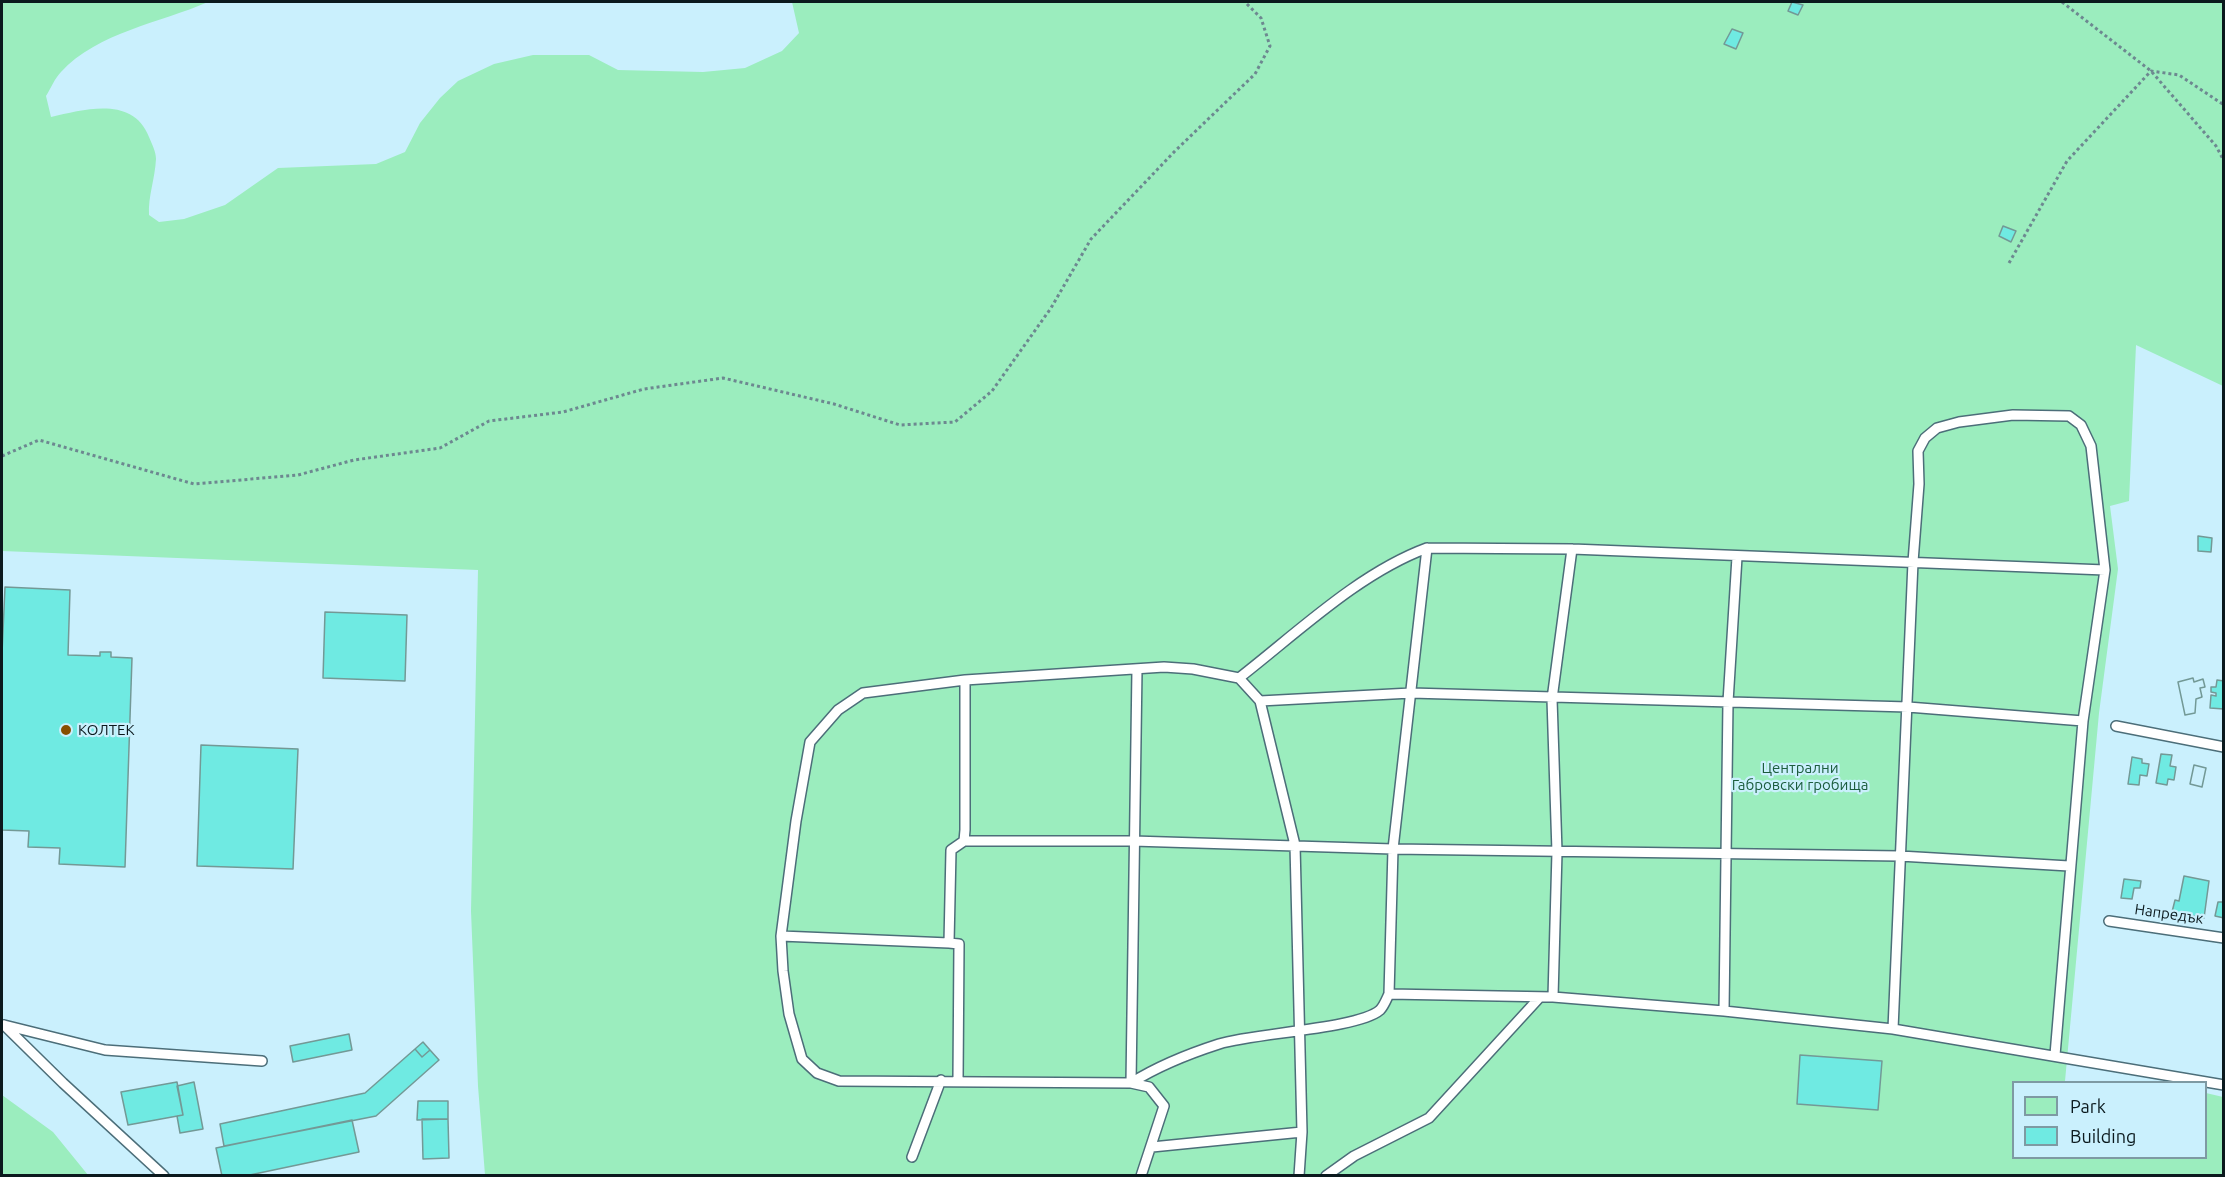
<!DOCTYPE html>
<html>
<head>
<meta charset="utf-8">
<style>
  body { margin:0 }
  #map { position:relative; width:2225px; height:1177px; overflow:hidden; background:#caf0fd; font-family:Ubuntu,sans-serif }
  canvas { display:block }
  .frame { position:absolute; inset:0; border:3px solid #0b191d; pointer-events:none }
  .legend { position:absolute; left:2012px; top:1081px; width:195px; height:78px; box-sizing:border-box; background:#caf0fd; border:2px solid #7e9aa3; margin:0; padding:8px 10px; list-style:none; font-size:18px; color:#0b191d }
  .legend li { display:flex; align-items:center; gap:12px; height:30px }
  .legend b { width:30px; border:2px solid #7e9aa3 }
</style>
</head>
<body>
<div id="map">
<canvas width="2225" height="1177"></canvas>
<div class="frame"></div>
<ul class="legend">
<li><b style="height:16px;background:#9bedbe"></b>Park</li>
<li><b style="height:16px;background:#6feae2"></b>Building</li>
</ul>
</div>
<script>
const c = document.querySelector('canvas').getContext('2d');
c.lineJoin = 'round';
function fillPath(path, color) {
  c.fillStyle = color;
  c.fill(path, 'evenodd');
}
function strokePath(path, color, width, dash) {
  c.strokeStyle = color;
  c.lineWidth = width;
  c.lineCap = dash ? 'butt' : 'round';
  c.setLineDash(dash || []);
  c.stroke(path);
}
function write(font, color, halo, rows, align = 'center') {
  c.font = font + ' Ubuntu,sans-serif';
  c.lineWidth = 4.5;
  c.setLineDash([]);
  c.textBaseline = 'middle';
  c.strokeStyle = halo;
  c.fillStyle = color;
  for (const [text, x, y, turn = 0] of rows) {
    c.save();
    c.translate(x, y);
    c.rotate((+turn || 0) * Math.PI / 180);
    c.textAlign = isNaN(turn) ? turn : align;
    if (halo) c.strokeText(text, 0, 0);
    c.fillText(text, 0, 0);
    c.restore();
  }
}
fillPath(new Path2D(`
  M2 2H208C160 23 98 32 61 72 55 78 51 88 46 96L51 117C86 109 133 96 149 137 152 144 156 152 156 159 155 179 148 196 149 215L159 222 184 219 225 205 278 168 376 164 405 152 420 123 440 98 458 81 494 64 533 55H589L618 70 703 72 745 68 782 51 799 33 792 2H2223V386L2136 345 2129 501 2110 506 2118 569 2099 713 2065 1081 2079 1082H2014V1158H2206V1093L2223 1097V1175H485L478 1086 471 911 478 570 2 551Z
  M2 1095 53 1132 88 1175H2Z`), '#9bedbe');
const building = new Path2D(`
  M1792 2 1803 5 1798 15 1788 11Z
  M1732 29 1743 33 1736 49 1724 44Z
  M2003 226 2016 231 2011 242 1999 236Z
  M2198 536 2212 538 2211 552 2198 551Z
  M5 587 70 590 68 655 100 656V652H111V657L132 658 125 867 59 864 60 848 28 847 29 831 2 830V653Z
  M325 612 407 615 405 681 323 678Z
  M2193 678 2194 682 2203 679 2205 687 2200 688 2202 697 2196 699 2195 713 2185 715 2178 682Z
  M2193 678 2194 682 2203 679 2205 687 2200 688 2202 697 2196 699 2195 713 2185 715 2178 682Z
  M2217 680 2224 681V709L2210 708 2211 695 2216 696V693L2211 692V687H2216Z
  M201 745 298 749 293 869 197 866Z
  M2161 754 2172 755 2170 766 2176 767 2174 780 2168 779 2167 785 2156 783Z
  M2132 757 2142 759V763L2149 764 2147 776 2140 775 2139 785 2128 784Z
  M2194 765 2206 768 2202 787 2190 784Z
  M2194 765 2206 768 2202 787 2190 784Z
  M2184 876 2209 881 2204 918 2172 912 2175 900 2179 901Z
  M2124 879 2141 881 2140 888H2134L2132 899 2121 898Z
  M2218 902H2224V918L2215 916Z
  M349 1034 352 1050 293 1062 290 1046Z
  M423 1042 430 1050 422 1057 415 1049Z
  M415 1049 422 1057 430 1050 439 1060 376 1116 224 1146 220 1124 365 1093Z
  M1800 1055 1882 1061 1878 1110 1797 1104Z
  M177 1082 183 1115 128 1125 121 1092Z
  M194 1082 203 1129 180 1133 177 1116 183 1115 177 1086Z
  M418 1101H448V1119L417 1120Z
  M422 1119H448L449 1158 423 1159Z
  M352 1120 359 1152 245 1176H222L216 1148Z`);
fillPath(building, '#6feae2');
strokePath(building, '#739996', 1.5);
const lane = new Path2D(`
  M1137 669 1131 1083 1149 1087 1164 1106 1141 1176
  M1239 678C1297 633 1359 573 1427 548L1572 549 2105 570
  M965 680 863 693 838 710 810 742 796 821 781 936 783 971 789 1014 802 1059 817 1073 839 1081 1131 1083C1158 1066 1188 1054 1219 1044 1254 1033 1358 1029 1380 1010 1384 1006 1387 998 1389 994L1553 997 1724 1011 1893 1029 2224 1085
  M1260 701 1411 693 1908 707 2083 721
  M2116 726 2224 747
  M964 841H1133L1393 849 1900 856 2069 866
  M2109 921 2224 938
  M781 936 949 943
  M1389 994 1393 849 1427 548
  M1553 997 1557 852 1552 699 1572 549
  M1724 1011 1728 702 1737 557
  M4 1025 105 1050 262 1061
  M4 1025 63 1083 164 1176
  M1893 1029 1913 562 1919 484 1918 451 1925 438 1937 428 1959 422 2013 415 2069 416 2081 425 2091 446 2105 570 2083 721 2055 1055
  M958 1080 959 944 949 943 951 850 964 841 965 830V680L1164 667 1193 669 1239 678 1260 701 1295 845 1302 1132 1299 1176
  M1152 1147 1302 1132
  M912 1157 941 1080
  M1326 1176 1354 1156 1429 1118 1540 997`);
strokePath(lane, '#4c6e79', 12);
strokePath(new Path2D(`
  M2062 2 2151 71 2216 146 2224 161
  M2009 263 2067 161 2151 71 2179 75 2224 105
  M2 456 39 440 194 484 298 475 354 460 440 448 489 421 563 412 644 389 723 378 834 404 900 425 955 422 992 391 1051 308 1091 239 1175 151 1255 74 1270 46 1261 18 1245 2`), '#6d8890', 3, [3, 3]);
strokePath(lane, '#fff', 9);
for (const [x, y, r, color] of [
  [66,730,6,"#874e01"]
]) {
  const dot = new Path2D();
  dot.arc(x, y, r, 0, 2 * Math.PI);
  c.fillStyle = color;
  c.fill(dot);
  strokePath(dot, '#caf0fd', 2);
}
write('15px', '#0b191d', '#caf0fd', [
  ["КОЛТЕК",78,730]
], 'left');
write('15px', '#1c5d3d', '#caf0fd', [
  ["Централни",1800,768],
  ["Габровски гробища",1800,785]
]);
write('15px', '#0b191d', '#caf0fd', [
  ["Напредък",2169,914,8]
]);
</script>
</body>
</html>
